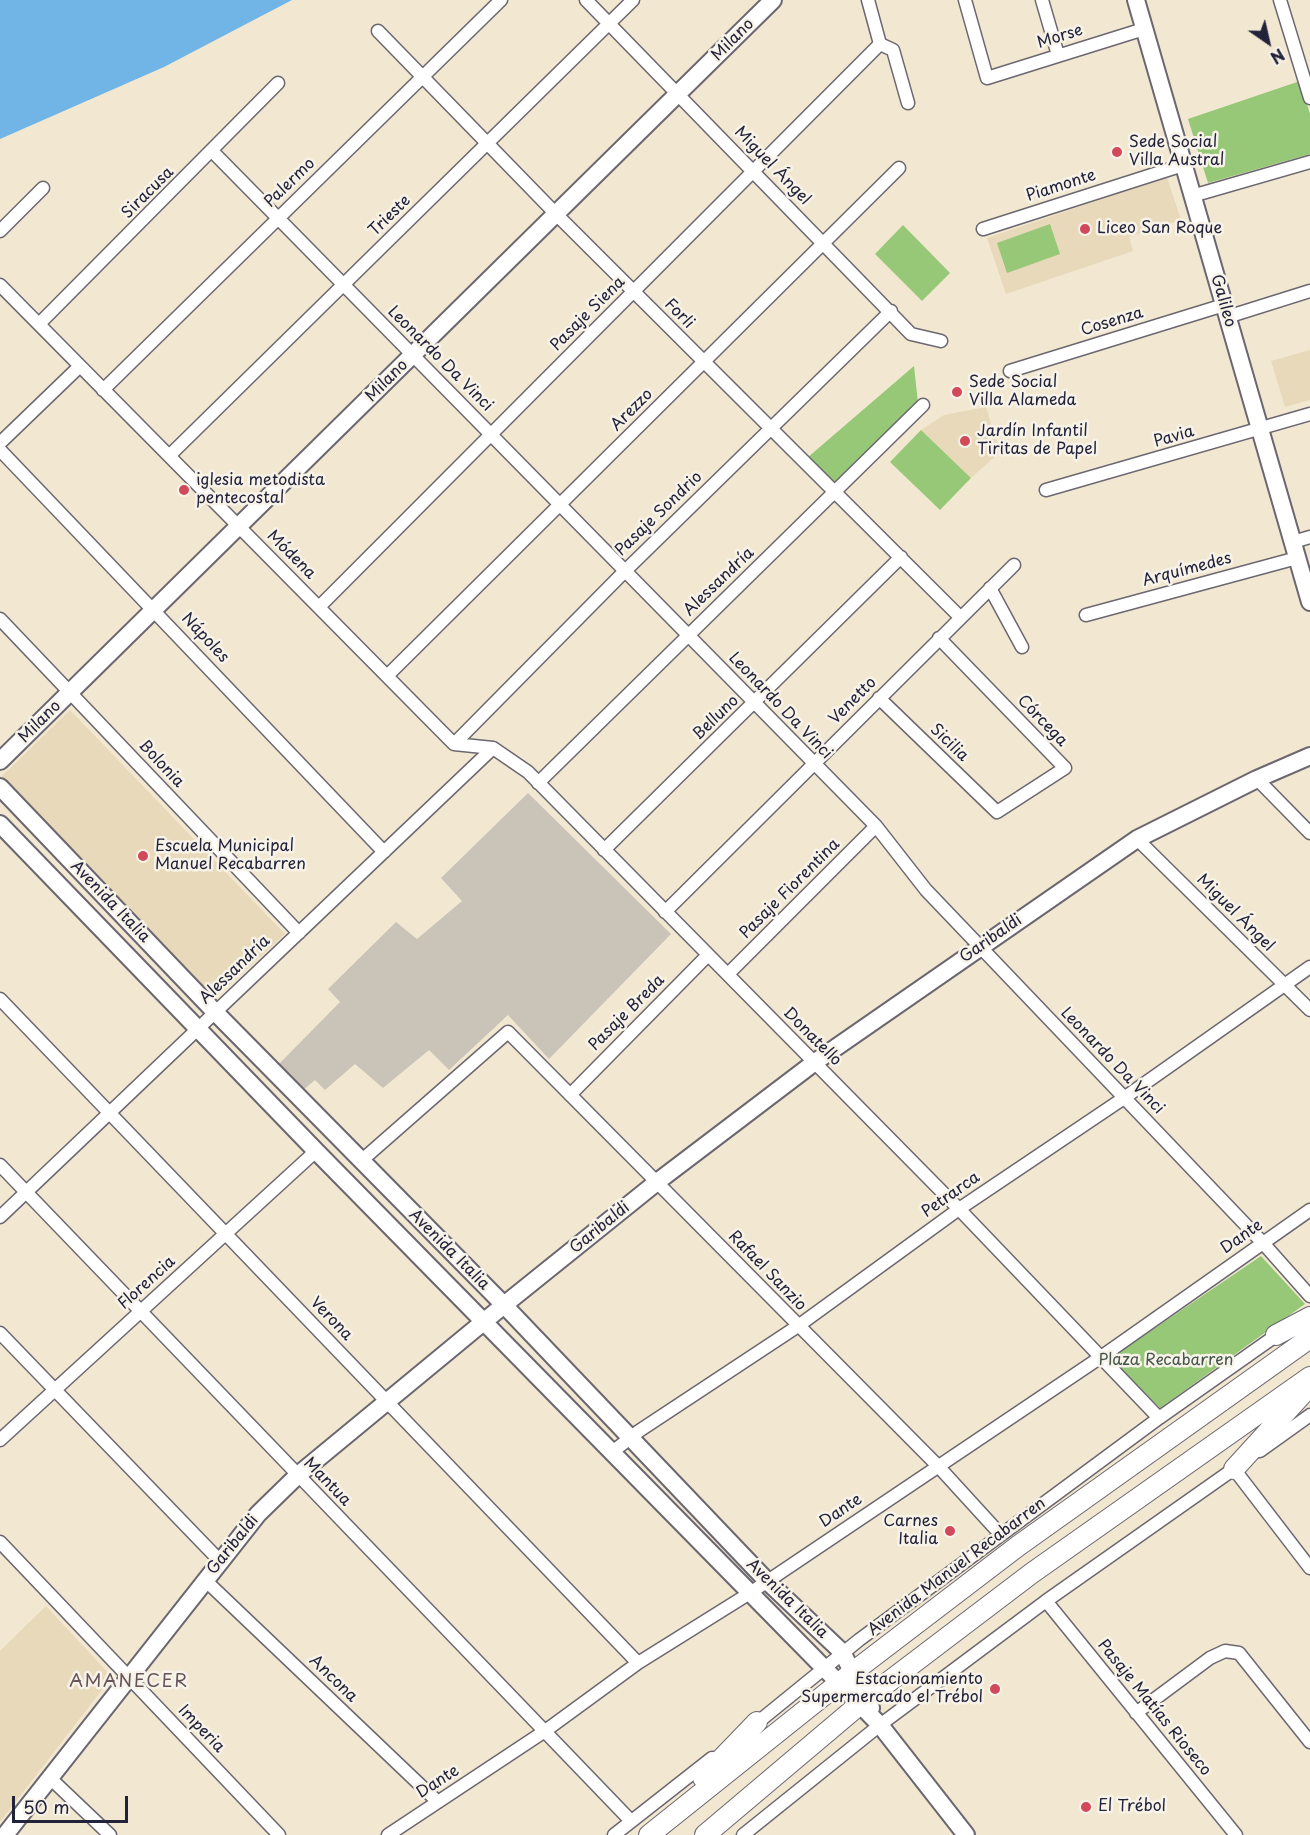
<!DOCTYPE html>
<html>
<head>
<meta charset="utf-8">
<style>
  body { margin:0 }
  #map { position:relative; width:1310px; height:1835px; overflow:hidden; background:#f2e8d2; font-family:"Playpen Sans",sans-serif }
  canvas { display:block }
  .north { position:absolute; left:1238px; top:12px; width:60px; height:60px; -webkit-text-stroke:4px #f7f3e8; paint-order:stroke; rotate:146deg; font-size:16px; font-weight:700; line-height:24px; text-align:center; color:#22223b }
  .north::after { content:''; display:block; margin:auto; width:21px; height:27px; background:#22223b; clip-path:polygon(50% 0,100% 100%,50% 72%,0 100%) }
  .scale { position:absolute; left:12px; top:1796px; width:116px; height:27px; box-sizing:border-box; border:3px solid #22223b; border-top:0; padding-left:8px; font-size:18px; line-height:21px; white-space:nowrap; color:#22223b; -webkit-text-stroke:4px #f7f3e8; paint-order:stroke }
</style>
</head>
<body>
<div id="map">
<canvas width="1310" height="1835"></canvas>
<div class="north">N</div>
<div class="scale">50 m</div>
</div>
<script>
const c = document.querySelector('canvas').getContext('2d');
c.lineJoin = 'round';
function fillPath(path, color) {
  c.fillStyle = color;
  c.fill(path, 'evenodd');
}
function strokePath(path, color, width, dash) {
  c.strokeStyle = color;
  c.lineWidth = width;
  c.lineCap = dash ? 'butt' : 'round';
  c.setLineDash(dash || []);
  c.stroke(path);
}
function write(font, color, halo, rows, align = 'center') {
  c.font = font + ' "Playpen Sans",sans-serif';
  c.lineWidth = 5;
  c.setLineDash([]);
  c.textBaseline = 'middle';
  c.strokeStyle = halo;
  c.fillStyle = color;
  for (const [text, x, y, turn = 0] of rows) {
    c.save();
    c.translate(x, y);
    c.rotate((+turn || 0) * Math.PI / 180);
    c.textAlign = isNaN(turn) ? turn : align;
    if (halo) c.strokeText(text, 0, 0);
    c.fillText(text, 0, 0);
    c.restore();
  }
}
fillPath(new Path2D(`
  M1167 177 1181 220 1129 237 1133 251 1006 294 987 238Z
  M1310 350V400L1285 407 1271 361Z
  M986 407 1000 452 971 478 921 430 944 415Z
  M70 710 285 934 214 999 1 777Z
  M46 1606 112 1677 0 1822V1651Z`), '#e8d9ba');
fillPath(new Path2D(`
  M528 793 671 934 549 1059 508 1015 449 1070 429 1050 383 1088 355 1064 325 1090 315 1080 303 1090 278 1065 340 1002 328 989 396 922 417 939 462 901 441 878Z`), '#c9c3b8');
fillPath(new Path2D(`
  M1300 81 1310 114V154L1208 183 1188 119Z
  M1050 224 1060 254 1007 273 997 243Z
  M903 225 950 273 922 301 875 254Z
  M914 366 918 403 835 486 807 458Z
  M921 430 971 478 940 510 890 462Z
  M1261 1256 1305 1304 1160 1408 1111 1358Z`), '#96c877');
fillPath(new Path2D(`
  M0 0H292L164 67 0 139Z`), '#71b4e6');
const street = new Path2D(`
  M586 0 911 334 941 341
  M868 0 880 44 893 50 908 103
  M965 0 987 78 1144 29
  M1042 0 1058 55
  M1280 0 1310 98
  M378 31 556 214 960 617
  M213 152 876 826 926 890 1263 1243 1310 1296
  M1192 196 1310 162
  M983 229 1183 165
  M0 231 43 188
  M0 285 454 744 493 748 528 772 959 1209 1159 1418
  M1227 317 1310 291
  M39 324 278 83
  M1010 371 1224 305
  M103 390 501 0
  M0 443 80 366
  M0 450 384 852
  M169 456 633 0
  M1046 490 1310 414
  M1293 542 1310 537
  M990 588 1022 647
  M319 607 880 44
  M1086 615 1297 558
  M0 619 299 933
  M387 676 899 168
  M879 698 997 812 1065 768 939 638
  M454 744 625 571 891 311
  M1257 779 1310 833
  M538 783 923 405
  M1137 839 1310 1010
  M604 850 901 557
  M665 912 1014 565
  M728 974 876 826
  M0 999 638 1663
  M570 1095 708 955
  M361 1161 508 1032 938 1466 1001 1535
  M0 1165 631 1821
  M0 1217 493 748
  M0 1333 220 1561
  M0 1440 316 1151
  M1260 1451 1310 1415
  M611 1453 639 1431 798 1326 959 1209 1124 1098 1310 967
  M1234 1469 1310 1568
  M0 1542 279 1835
  M205 1580 438 1802
  M1046 1601 1236 1835
  M1136 1713 1210 1658 1225 1651 1239 1653 1310 1742
  M752 1727 859 1640 1159 1418 1281 1332
  M50 1778 110 1835
  M388 1835 545 1731 638 1663 750 1593 1101 1357 1310 1210
  M614 1835 712 1758
  M743 1835 880 1725 1046 1601 1238 1466`);
const secondary = new Path2D(`
  M1136 0 1310 602
  M0 761 773 0
  M0 787 215 1012 504 1305 767 1581 842 1652 871 1708
  M0 824 316 1151 880 1725 966 1835
  M5 1835 258 1514 298 1475 504 1305 657 1182 815 1062 1137 839 1257 779 1310 756`);
const primary = new Path2D(`
  M1276 1335 1310 1317
  M1234 1469 1307 1389
  M703 1778 757 1722
  M649 1835 853 1672 1018 1546 1310 1338
  M705 1835 866 1699 1032 1573 1310 1377`);
strokePath(street, '#6b6770', 15);
strokePath(secondary, '#6b6770', 20);
strokePath(primary, '#6b6770', 22);
strokePath(street, '#fff', 12);
strokePath(secondary, '#fff', 16);
strokePath(primary, '#fff', 20);
for (const [x, y, r, color] of [
  [1117,152,6,"#d1495b"],
  [1085,229,6,"#d1495b"],
  [957,392,6,"#d1495b"],
  [965,441,6,"#d1495b"],
  [184,490,6,"#d1495b"],
  [143,856,6,"#d1495b"],
  [950,1531,6,"#d1495b"],
  [995,1689,6,"#d1495b"],
  [1086,1807,6,"#d1495b"]
]) {
  const dot = new Path2D();
  dot.arc(x, y, r, 0, 2 * Math.PI);
  c.fillStyle = color;
  c.fill(dot);
  strokePath(dot, '#f7f3e8', 2);
}
write('16px', '#22223b', '#f7f3e8', [
  ["Morse",1060,37,-17],
  ["Milano",733,40,-45],
  ["Miguel Ángel",772,166,46],
  ["Palermo",290,183,-44],
  ["Piamonte",1061,186,-18],
  ["Siracusa",148,193,-45],
  ["Trieste",390,216,-44],
  ["Galileo",1223,301,74],
  ["Pasaje Siena",588,314,-45],
  ["Forli",679,314,45],
  ["Cosenza",1112,322,-17],
  ["Leonardo Da Vinci",440,359,45],
  ["Milano",387,381,-45],
  ["Arezzo",632,410,-45],
  ["Pavia",1174,437,-16],
  ["Pasaje Sondrio",659,514,-44],
  ["Módena",291,555,45],
  ["Arquímedes",1187,570,-15],
  ["Alessandría",719,582,-44],
  ["Nápoles",205,638,47],
  ["Venetto",853,701,-45],
  ["Leonardo Da Vinci",780,706,46],
  ["Belluno",716,718,-44],
  ["Córcega",1042,721,46],
  ["Milano",40,722,-45],
  ["Sicilia",949,743,44],
  ["Bolonia",161,764,47],
  ["Pasaje Fiorentina",790,889,-45],
  ["Avenida Italia",110,902,46],
  ["Miguel Ángel",1235,913,45],
  ["Garibaldi",991,939,-35],
  ["Alessandría",235,970,-44],
  ["Pasaje Breda",627,1013,-45],
  ["Donatello",812,1037,45],
  ["Leonardo Da Vinci",1112,1061,46],
  ["Petrarca",951,1195,-35],
  ["Garibaldi",600,1228,-39],
  ["Dante",1242,1237,-35],
  ["Avenida Italia",449,1250,45],
  ["Rafael Sanzio",767,1271,46],
  ["Florencia",147,1283,-42],
  ["Verona",331,1319,46],
  ["Mantua",327,1482,46],
  ["Dante",841,1511,-34],
  ["Garibaldi",233,1545,-51],
  ["Avenida Manuel Recabarren",957,1567,-37],
  ["Avenida Italia",787,1599,44],
  ["Ancona",333,1679,44],
  ["Pasaje Matías Rioseco",1154,1708,51],
  ["Imperia",201,1729,46],
  ["Dante",438,1782,-33]
]);
write('16px', '#22223b', '#f7f3e8', [
  ["Sede Social",1129,143],
  ["Villa Austral",1129,161],
  ["Liceo San Roque",1097,229],
  ["Sede Social",969,383],
  ["Villa Alameda",969,401],
  ["Jardín Infantil",977,432],
  ["Tiritas de Papel",977,450],
  ["iglesia metodista",196,481],
  ["pentecostal",196,499],
  ["Escuela Municipal",155,847],
  ["Manuel Recabarren",155,865],
  ["Carnes",938,1522,"right"],
  ["Italia",938,1540,"right"],
  ["Estacionamiento",983,1680,"right"],
  ["Supermercado el Trébol",983,1698,"right"],
  ["El Trébol",1098,1807]
], 'left');
write('16px', '#45544d', '#f7f3e8', [
  ["Plaza Recabarren",1166,1361]
]);
c.letterSpacing = '1.5px';
write('18px', '#67545a', '#f7f3e8', [
  ["AMANECER",129,1682]
]);
c.letterSpacing = '0px';
</script>
</body>
</html>
